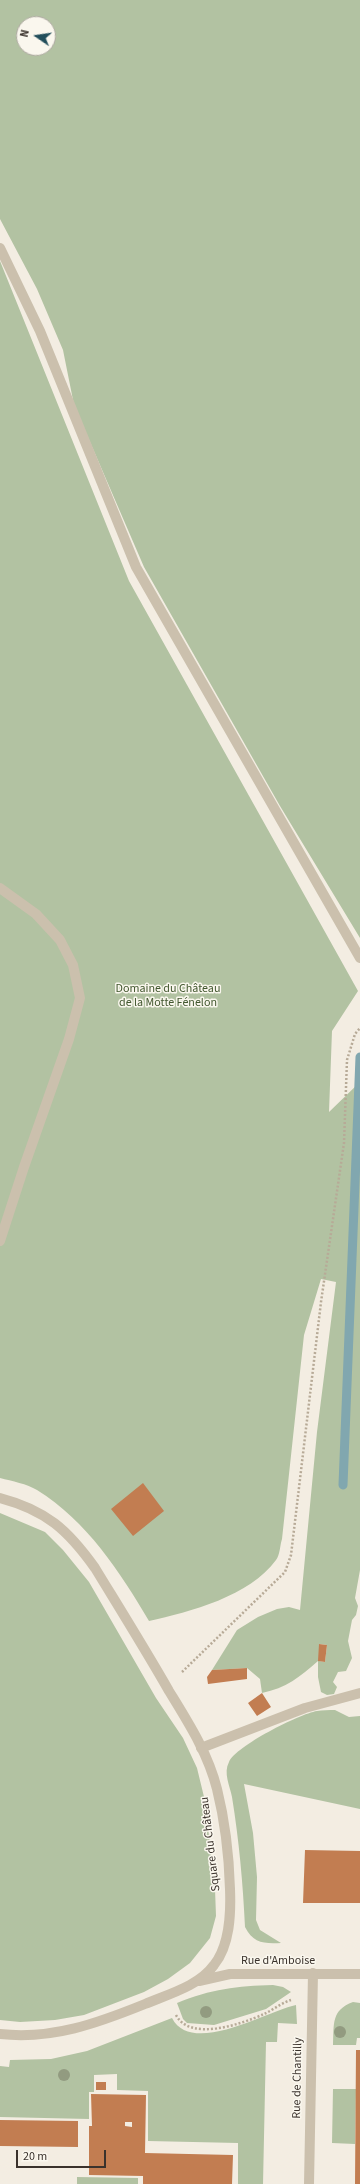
<!DOCTYPE html>
<html>
<head>
<meta charset="utf-8">
<style>
  body { margin:0 }
  #map { position:relative; width:360px; height:2184px; overflow:hidden; background:#f3ede2; font-family:"Source Sans 3",sans-serif }
  canvas { display:block }
  .north { position:absolute; left:16px; top:16px; width:40px; height:40px; box-sizing:border-box; background:#faf7ee; border:1px solid #ada8a0; border-radius:50%; rotate:283deg; font-size:11px; font-weight:700; line-height:16px; text-align:center; color:#3a322c }
  .north::after { content:''; display:block; margin:auto; width:14px; height:18px; background:#224e5b; clip-path:polygon(50% 0,100% 100%,50% 72%,0 100%) }
  .scale { position:absolute; left:16px; top:2150px; width:90px; height:18px; box-sizing:border-box; border:2px solid #3a322c; border-top:0; padding-left:5px; font-size:12px; line-height:14px; white-space:nowrap; color:#3a322c; -webkit-text-stroke:3px #faf7ee; paint-order:stroke }
</style>
</head>
<body>
<div id="map">
<canvas width="360" height="2184"></canvas>
<div class="north">N</div>
<div class="scale">20 m</div>
</div>
<script>
const c = document.querySelector('canvas').getContext('2d');
c.lineJoin = 'round';
function fillPath(path, color) {
  c.fillStyle = color;
  c.fill(path, 'evenodd');
}
function strokePath(path, color, width, dash) {
  c.strokeStyle = color;
  c.lineWidth = width;
  c.lineCap = dash ? 'butt' : 'round';
  c.setLineDash(dash || []);
  c.stroke(path);
}
function write(font, color, halo, rows, align = 'center') {
  c.font = font + ' "Source Sans 3",sans-serif';
  c.lineWidth = 3;
  c.setLineDash([]);
  c.textBaseline = 'middle';
  c.strokeStyle = halo;
  c.fillStyle = color;
  for (const [text, x, y, turn = 0] of rows) {
    c.save();
    c.translate(x, y);
    c.rotate((+turn || 0) * Math.PI / 180);
    c.textAlign = isNaN(turn) ? turn : align;
    if (halo) c.strokeText(text, 0, 0);
    c.fillText(text, 0, 0);
    c.restore();
  }
}
fillPath(new Path2D(`
  M0 0H360V938L280 806 144 567 74 405 63 350 37 289 0 219ZM24 24H48V48H24Z
  M0 261 129 581 358 991 332 1031 329 1112 360 1082V1570L355 1598 358 1606 356 1615 352 1620 348 1641 352 1658 346 1671 338 1672 333 1682 337 1687 334 1694 327 1695 321 1692 318 1677V1661C300 1677 286 1688 262 1693L260 1679 247 1668 212 1670 237 1630 258 1617 277 1609 289 1607 300 1610 317 1432 336 1282 321 1279 304 1335 282 1539C280 1545 280 1555 276 1560 250 1596 190 1612 149 1621 120 1572 87 1521 37 1490 27 1484 12 1481 0 1478ZM319 1644 327 1645 325 1662 319 1661Z
  M0 1513 45 1532 63 1550 89 1582 156 1698 183 1738 197 1768 205 1801 215 1889 216 1916 210 1938 190 1963 168 1979 144 1992 84 2015 55 2020 20 2022 0 2020Z
  M335 1710 349 1717 360 1716V1809L244 1784 253 1833 257 1877 256 1920 260 1930 281 1943C264 1944 253 1943 245 1927 243 1884 239 1840 232 1797 230 1786 223 1773 229 1762 236 1746 299 1714 317 1711 322 1710 329 1710 335 1710Z
  M273 1985 283 1987 291 1992 266 2009 214 2025 187 2023 183 2019 177 2003C211 1989 237 1986 273 1985Z
  M353 2002 360 2003V2038H357L356 2045H333C334 2024 331 2010 353 2002Z
  M296 2005 297 2024 278 2023 277 2042H266L263 2184H238V2143L148 2141V2091L117 2090V2074L94 2075V2092H89V2119L0 2117V2066L9 2067 10 2060 51 2059 87 2051 172 2018C192 2057 269 2010 296 2005Z
  M333 2089H356L355 2144 332 2143Z
  M77 2177 138 2178V2184H77Z`), '#b2c2a2');
strokePath(new Path2D(`
  M343 1485 360 1057`), '#81a7af', 9);
fillPath(new Path2D(`
  M143 1483 164 1511 133 1536 111 1509Z
  M319 1644 327 1645 325 1662 318 1661Z
  M247 1668V1679L208 1684 207 1677 212 1670Z
  M262 1693 271 1707 257 1716 248 1703Z
  M305 1850 360 1851V1903H303Z
  M356 2050H360V2184H355Z
  M96 2082H106V2090H96Z
  M91 2094 146 2095 145 2153 233 2155 232 2184H143V2176L89 2175V2126H92ZM125 2122H132V2127L125 2126Z
  M0 2120 78 2121V2147L0 2146Z`), '#c27d51');
strokePath(new Path2D(`
  M182 1672 285 1572 291 1555 321 1302 344 1143 347 1060 355 1034 360 1028
  M176 2015C190 2042 242 2024 264 2014 273 2010 281 2003 291 2000`), '#b7aa97', 2.5, [2, 2]);
strokePath(new Path2D(`
  M0 248 40 331 136 567 360 958
  M0 888 36 914 60 940 73 965 80 998 69 1039 24 1167 0 1241
  M201 1748 305 1708 360 1693`), '#cbc0ad', 10);
strokePath(new Path2D(`
  M0 1498C46 1510 68 1530 95 1568 120 1609 145 1649 169 1691 188 1722 208 1753 217 1789 225 1821 229 1856 230 1889 231 1914 230 1945 214 1965 199 1986 169 1994 145 2004 98 2023 52 2040 0 2034
  M199 1981 230 1974H360
  M309 2184 313 1973`), '#cbc0ad', 10);
c.fillStyle = '#929b80';
for (const [x, y] of [
  [206,2012],
  [340,2032],
  [64,2075]
]) {
  c.beginPath();
  c.arc(x, y, 6, 0, 2 * Math.PI);
  c.fill();
}
write('12px', '#435830', '#faf7ee', [
  ["Domaine du Château",168,989],
  ["de la Motte Fénelon",168,1003]
]);
write('12px', '#3a322c', '#faf7ee', [
  ["Square du Château",211,1844,-97],
  ["Rue d'Amboise",278,1961],
  ["Rue de Chantilly",298,2078,-89]
]);
</script>
</body>
</html>
